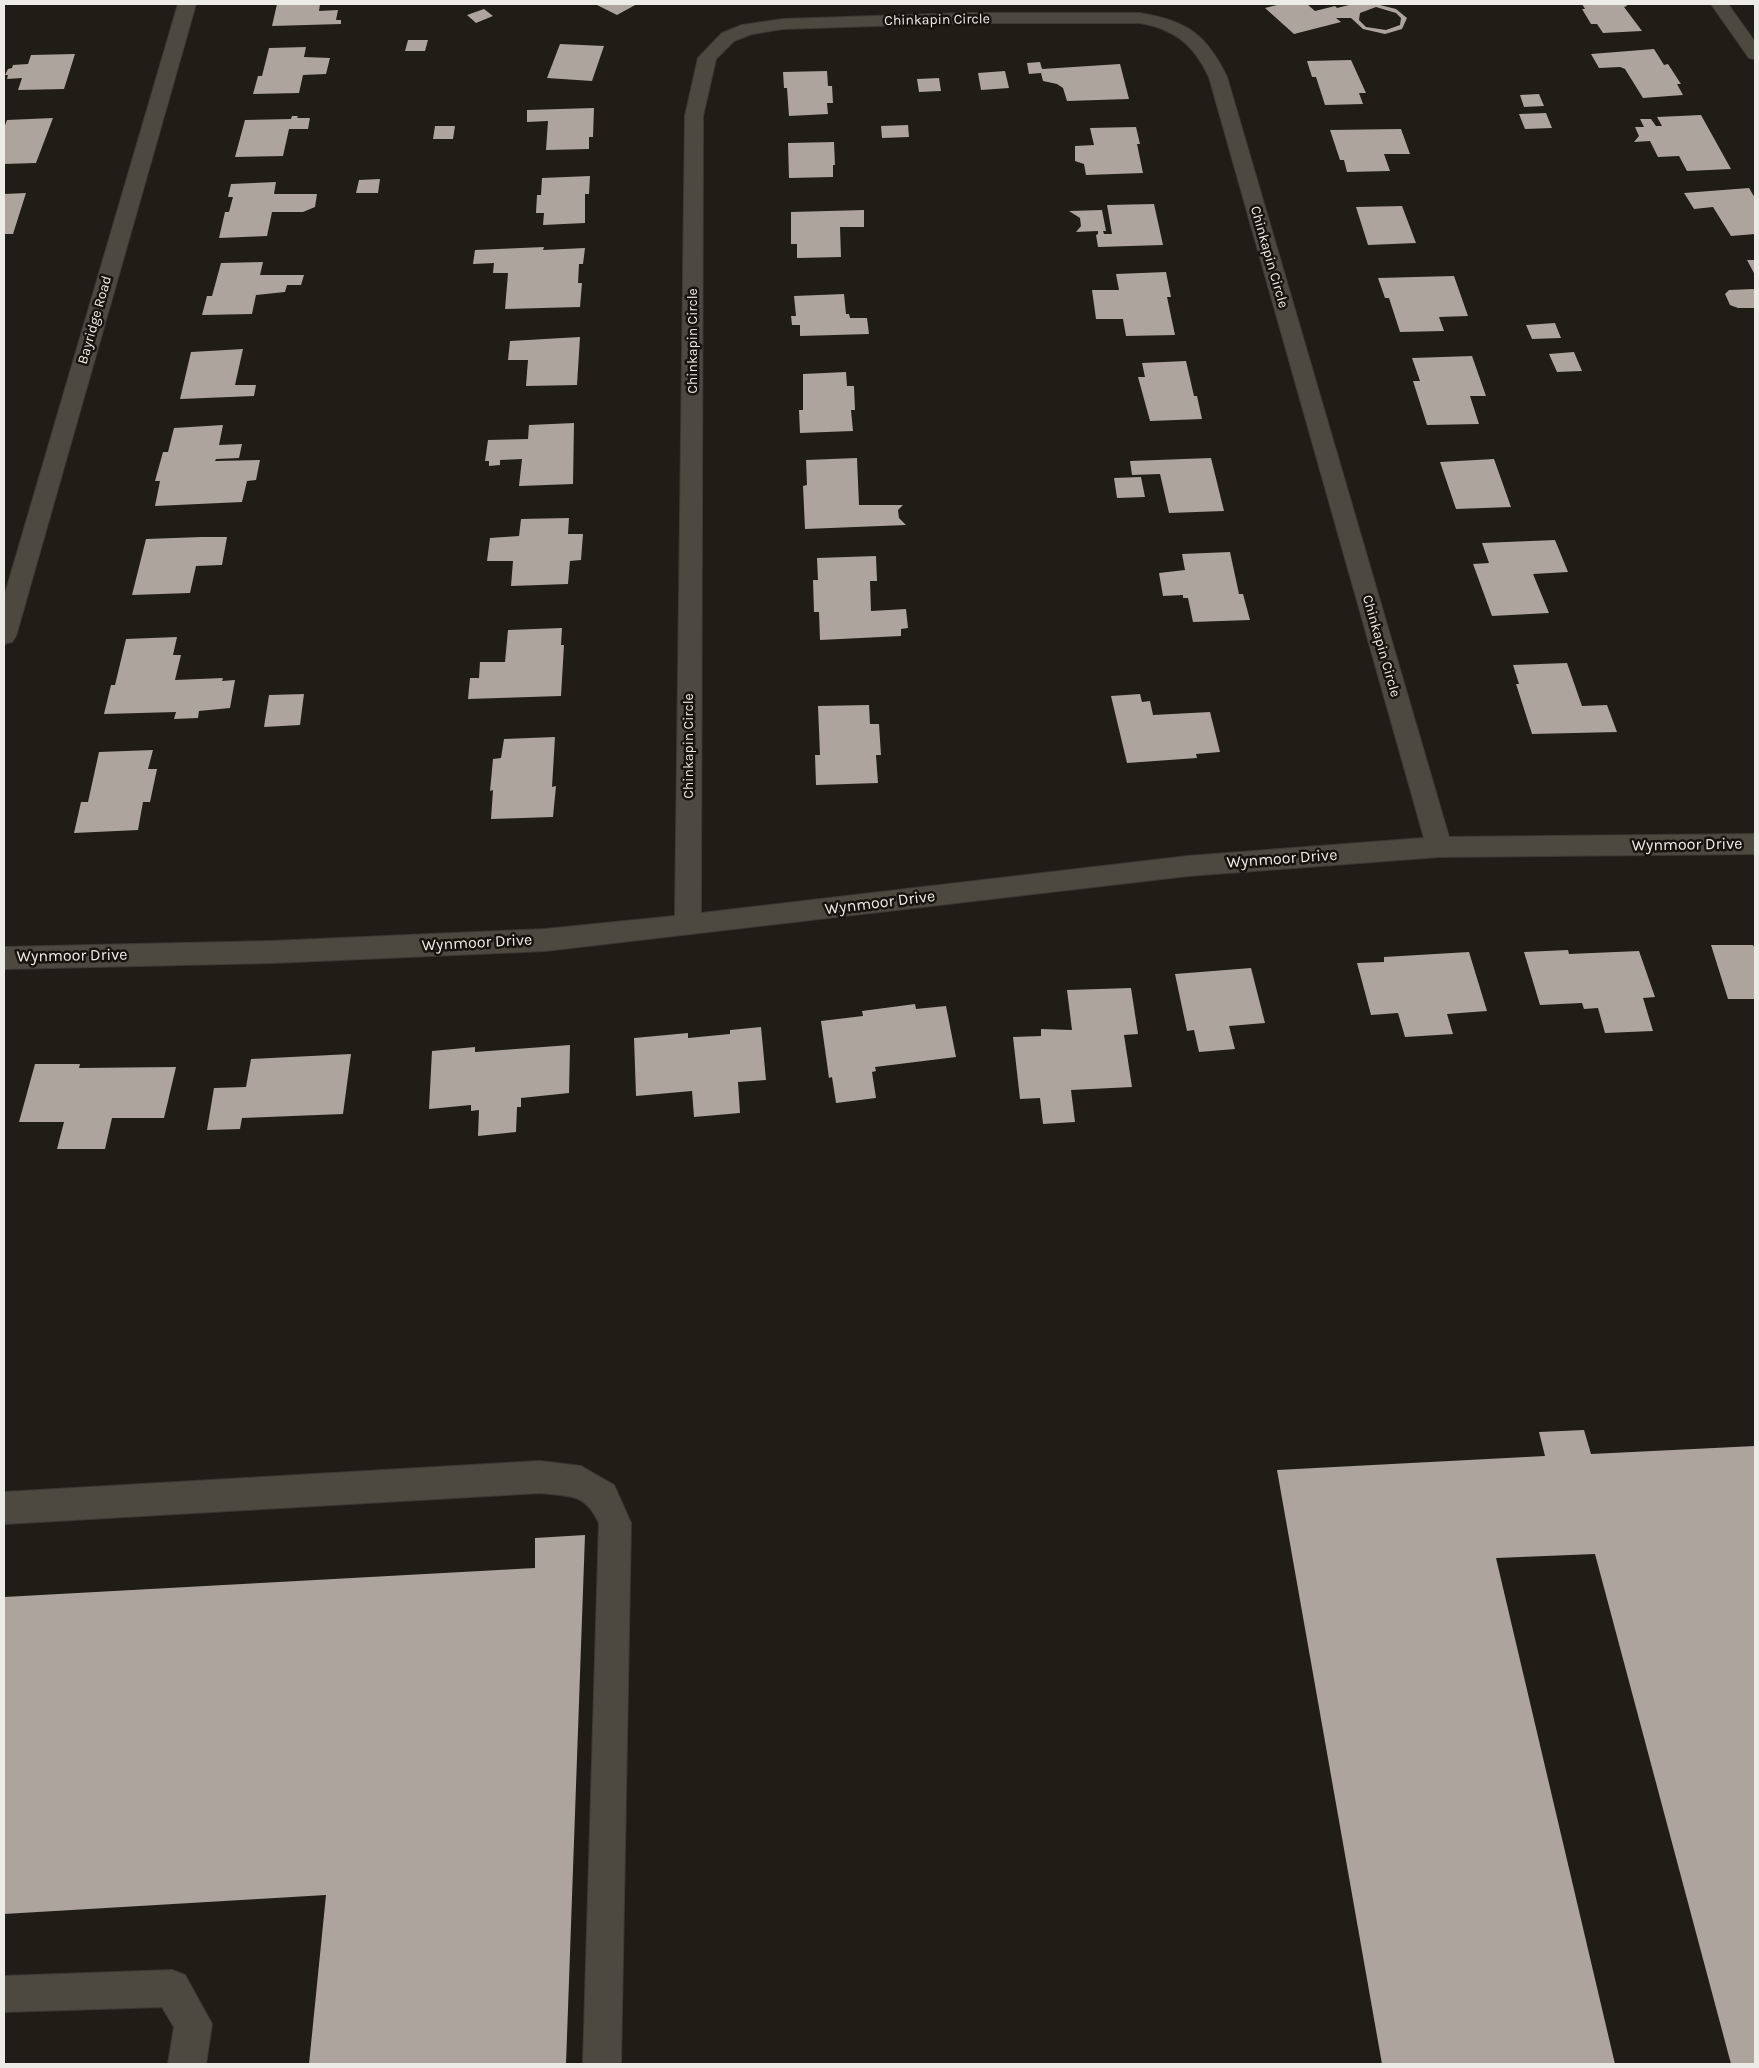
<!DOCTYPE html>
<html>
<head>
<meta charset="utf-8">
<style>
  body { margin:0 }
  #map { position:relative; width:1759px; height:2068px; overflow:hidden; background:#201c16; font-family:Karla,sans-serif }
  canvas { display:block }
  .frame { position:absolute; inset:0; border:5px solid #edebe6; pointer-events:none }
</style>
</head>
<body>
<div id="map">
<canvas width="1759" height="2068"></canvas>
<div class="frame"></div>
</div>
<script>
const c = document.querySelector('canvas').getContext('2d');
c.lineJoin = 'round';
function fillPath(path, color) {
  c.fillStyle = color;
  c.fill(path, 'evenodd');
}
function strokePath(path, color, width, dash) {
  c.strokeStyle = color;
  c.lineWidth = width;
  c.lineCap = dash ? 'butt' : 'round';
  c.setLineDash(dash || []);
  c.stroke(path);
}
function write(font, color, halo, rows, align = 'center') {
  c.font = font + ' Karla,sans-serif';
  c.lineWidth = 5;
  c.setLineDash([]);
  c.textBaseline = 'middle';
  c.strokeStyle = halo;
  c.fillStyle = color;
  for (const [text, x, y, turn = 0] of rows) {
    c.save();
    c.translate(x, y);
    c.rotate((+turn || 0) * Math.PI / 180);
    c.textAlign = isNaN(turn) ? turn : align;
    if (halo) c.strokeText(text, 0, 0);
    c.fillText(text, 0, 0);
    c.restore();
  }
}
fillPath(new Path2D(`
  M277 4H320L319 11 338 10 336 20H341V24L272 26Z
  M595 4H637L617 15Z
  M1281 4H1307L1315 11 1335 6 1337 8 1353 4H1376L1396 9 1407 18 1402 29 1385 34 1363 29 1351 18H1336L1341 22 1294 34 1265 8ZM1376 7 1396 13 1401 18 1400 25 1386 30 1366 27 1359 20 1360 13Z
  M1582 4H1626L1627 6 1624 7 1642 31 1603 33 1597 24H1591L1582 9H1585Z
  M484 9 493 16 476 23 467 15Z
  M408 40H428L425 51H405Z
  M560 44 604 46 592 81 547 78Z
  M306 47 304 57 330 58 326 74 303 75 299 93 253 94 258 76H262L269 48Z
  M1654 49 1664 65 1668 64 1681 84H1677L1683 95 1643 98 1625 69 1620 67 1599 68 1591 54Z
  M75 54 64 89 18 90 22 78 7 79 8 75H5L8 69 12 68 13 65 28 64 31 55Z
  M1351 60 1366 93H1359L1363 104 1325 105 1316 77H1312L1307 61Z
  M1040 62 1042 69 1120 64 1129 99 1067 101 1063 88 1057 84 1043 81 1041 73 1029 74 1027 63Z
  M827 71 828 86H832L833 103H827L828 114 789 116 787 88H784L783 72Z
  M1005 71 1009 88 981 90 978 73Z
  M939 78 941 91 919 92 917 79Z
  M1539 94 1544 106 1524 107 1520 95Z
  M594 108 593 137H589V149L546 150 548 121 527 122V110Z
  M1546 113 1552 128 1525 129 1519 114Z
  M1701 115 1731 169 1687 171 1679 156 1658 157 1650 141 1634 142 1639 136 1635 127H1644L1640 119H1651L1656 126H1662L1657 117Z
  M292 116H298L297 118H310L308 129H289L283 156 235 157 245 120 291 119Z
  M53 118 36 163 4 164V128L7 120Z
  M908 125 909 137 882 138 881 126Z
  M435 126H455L453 139H433Z
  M1136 127 1140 144H1137L1143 173 1086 175 1084 164 1075 161V146L1094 145 1090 128Z
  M1401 129 1410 154H1384L1390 171 1347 172 1344 160H1340L1330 130Z
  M834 142 835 165H833V177L789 178 788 143Z
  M590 176 589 194H585V223L543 225 544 213H536L537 195H541L542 178Z
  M380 179 378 193H356L359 180Z
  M276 182 274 194H317L315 207 303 212H272L267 236 219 238 225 212H229L233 197H228L231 184Z
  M1749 188 1755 198V234L1731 236 1713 207 1694 209 1684 193Z
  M26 193 13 234H4V194Z
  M1154 204 1163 245 1098 247 1096 235 1098 234V231L1076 232 1081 226 1080 218 1069 211 1102 210 1106 231H1103L1104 234H1112L1107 205Z
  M1402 206 1416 243 1368 245 1356 207Z
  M864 210V227H840L841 257 797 258V244H791V212Z
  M544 247 543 250 585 248 583 264H579L578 283H582L580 307 505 309 508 273H493L494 263 473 264 475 250Z
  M1747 260H1755V275Z
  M263 262 260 275H304L301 285H287L285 292 256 295 252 314 202 315 207 296H212L221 263Z
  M1166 272 1171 297H1167L1175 335 1126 336 1123 319H1096L1092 290H1119L1116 274Z
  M1454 276 1468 316 1439 317 1444 331 1400 332 1389 298H1385L1378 278Z
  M1753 289 1755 290V308H1738L1730 305 1725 294 1729 290Z
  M844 294 846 314H849L850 318H867L869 334 800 336V325H792L791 316H796L794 296Z
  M1555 323 1561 338 1532 339 1526 325Z
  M580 337 577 385 526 386 528 360H508L510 341Z
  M243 349 235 385H256L254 396 180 399 191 352Z
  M1574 352 1582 371 1557 372 1549 354Z
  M1472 356 1486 396H1470L1479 424 1427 425 1413 381H1420L1412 358Z
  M1186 361 1194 396H1197L1202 419 1150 421 1138 377H1145L1142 363Z
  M846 372 847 386H854L855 410H851L853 431 800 433 799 410H803V374Z
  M574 423 573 484 519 486 522 459 500 460V465L489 466V461H485L488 440 528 439 529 425Z
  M223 425 219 445 242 444 239 458 216 459 215 461 260 460 256 480 247 481 242 502 155 506 160 481H155L163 452H168L174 428Z
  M857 458 859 505H903L898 510 899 518 906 525 805 529 803 486 807 485 806 460Z
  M1211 458 1224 511 1169 513 1160 474 1132 475 1130 461Z
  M1494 459 1511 507 1456 509 1440 462Z
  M1141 477 1145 497 1117 498 1114 478Z
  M569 518 568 534H583L581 560 570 561 568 584 511 586 513 561H487L490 538 519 536 521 519Z
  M202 537H227L222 565 196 566 190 593 132 595 146 539Z
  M1555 540 1568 572 1533 574 1549 613 1492 616 1473 564 1489 563 1482 543Z
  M1230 552 1239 594H1243L1250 620 1193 622 1188 598H1183V595L1163 596 1159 573 1185 570 1182 554Z
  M876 556 877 581H870L871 611 906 609 908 628 901 629V636L820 640 819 612H814L813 580H818L817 558Z
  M562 628 561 645H564L561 696 468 699 470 678H479L480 662H505L508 630Z
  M177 637 173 655H181L175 680 223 678 222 681 235 680 230 708 199 711 198 718 174 719 176 712 104 714 111 685H115L126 639Z
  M1567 663 1582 706 1607 705 1617 732 1532 734 1516 684H1519L1513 665Z
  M304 694 300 725 264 727 269 695Z
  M1140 694 1142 702 1150 701 1153 715 1210 712 1220 752 1196 754 1197 758 1127 763 1111 696Z
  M869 705 870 724H879L881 755H876L878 783 816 785 815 755H820L818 706Z
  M555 737 552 787 556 786 553 817 491 819 493 790 490 791 493 759 501 758 504 739Z
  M153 750 148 769H157L150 802H143L138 830 74 833 81 802H88L99 752Z
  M1711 945H1753L1755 949V999H1728Z
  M1568 950 1569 954 1639 951 1655 997 1643 998 1653 1031 1605 1033 1598 1008 1584 1009 1582 1003 1540 1005 1524 952Z
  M1469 952 1487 1011 1447 1014 1453 1034 1405 1037 1398 1013 1371 1015 1357 963 1384 962V957Z
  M1251 968 1265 1023 1229 1026 1235 1049 1199 1052 1194 1030 1187 1031 1175 974Z
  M1131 988 1138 1034 1124 1035 1132 1087 1071 1090 1075 1122 1043 1124 1040 1098 1020 1099 1013 1037 1041 1036V1029L1072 1030 1067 990Z
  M915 1004 916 1009 946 1006 956 1057 875 1067 876 1071 872 1072 876 1098 836 1103 832 1077 829 1078 821 1021 863 1016 862 1011Z
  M761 1027 766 1080 738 1082 740 1113 694 1117 692 1091 636 1096 634 1038 688 1033V1038L730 1034V1030Z
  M570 1045 569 1093 521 1098V1107H517L516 1132 478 1136 479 1110 471 1111V1105L429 1109 432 1051 475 1047V1052Z
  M351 1054 343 1114 242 1118 240 1129 207 1130 214 1088 246 1087 251 1059Z
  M35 1064H80L79 1068 176 1067 164 1118H112L105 1149H57L64 1122H19Z
  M1584 1430 1591 1454 1755 1446V2064H1731L1595 1554 1496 1558 1615 2064H1382L1277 1470 1545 1456 1539 1432Z
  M585 1535 566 2064H309L326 1895 4 1914V1597L535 1568V1538Z`), '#aca49d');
const minor = new Path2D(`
  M178 4H196L16 636 12 642 4 644V597Z
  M1711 4H1728L1755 42V59L1749 58Z
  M966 13H1140C1187 21 1206 34 1227 77L1449 837 1755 834V854L1439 857 1188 876 545 951 272 963 4 969V947L272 941 545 929 675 916 685 116 698 58 722 33 742 25 783 19ZM966 23H1140C1175 29 1194 45 1209 77L1424 838 1188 856 701 913 703 116 716 59 734 41 752 34 783 29Z
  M540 1461 581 1466 614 1485 631 1523 621 2064H583L599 1523C585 1493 570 1496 540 1493L4 1524V1492Z
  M172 1970 185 1975 212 2024 206 2064H168L174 2027 162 2007 4 2012V1976Z`);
strokePath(minor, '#3c3935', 2);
fillPath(minor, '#4d4941');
write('14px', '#edebe6', '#17130d', [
  ["Chinkapin Circle",937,20,-1],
  ["Chinkapin Circle",1269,257,74],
  ["Bayridge Road",95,320,-74],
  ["Chinkapin Circle",693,341,-90],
  ["Chinkapin Circle",1381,646,74],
  ["Chinkapin Circle",689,746,-90]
]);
write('16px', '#edebe6', '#17130d', [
  ["Wynmoor Drive",1687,845,-1],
  ["Wynmoor Drive",1282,859,-4],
  ["Wynmoor Drive",880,903,-7],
  ["Wynmoor Drive",477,943,-3],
  ["Wynmoor Drive",72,956,-1]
]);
</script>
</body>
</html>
